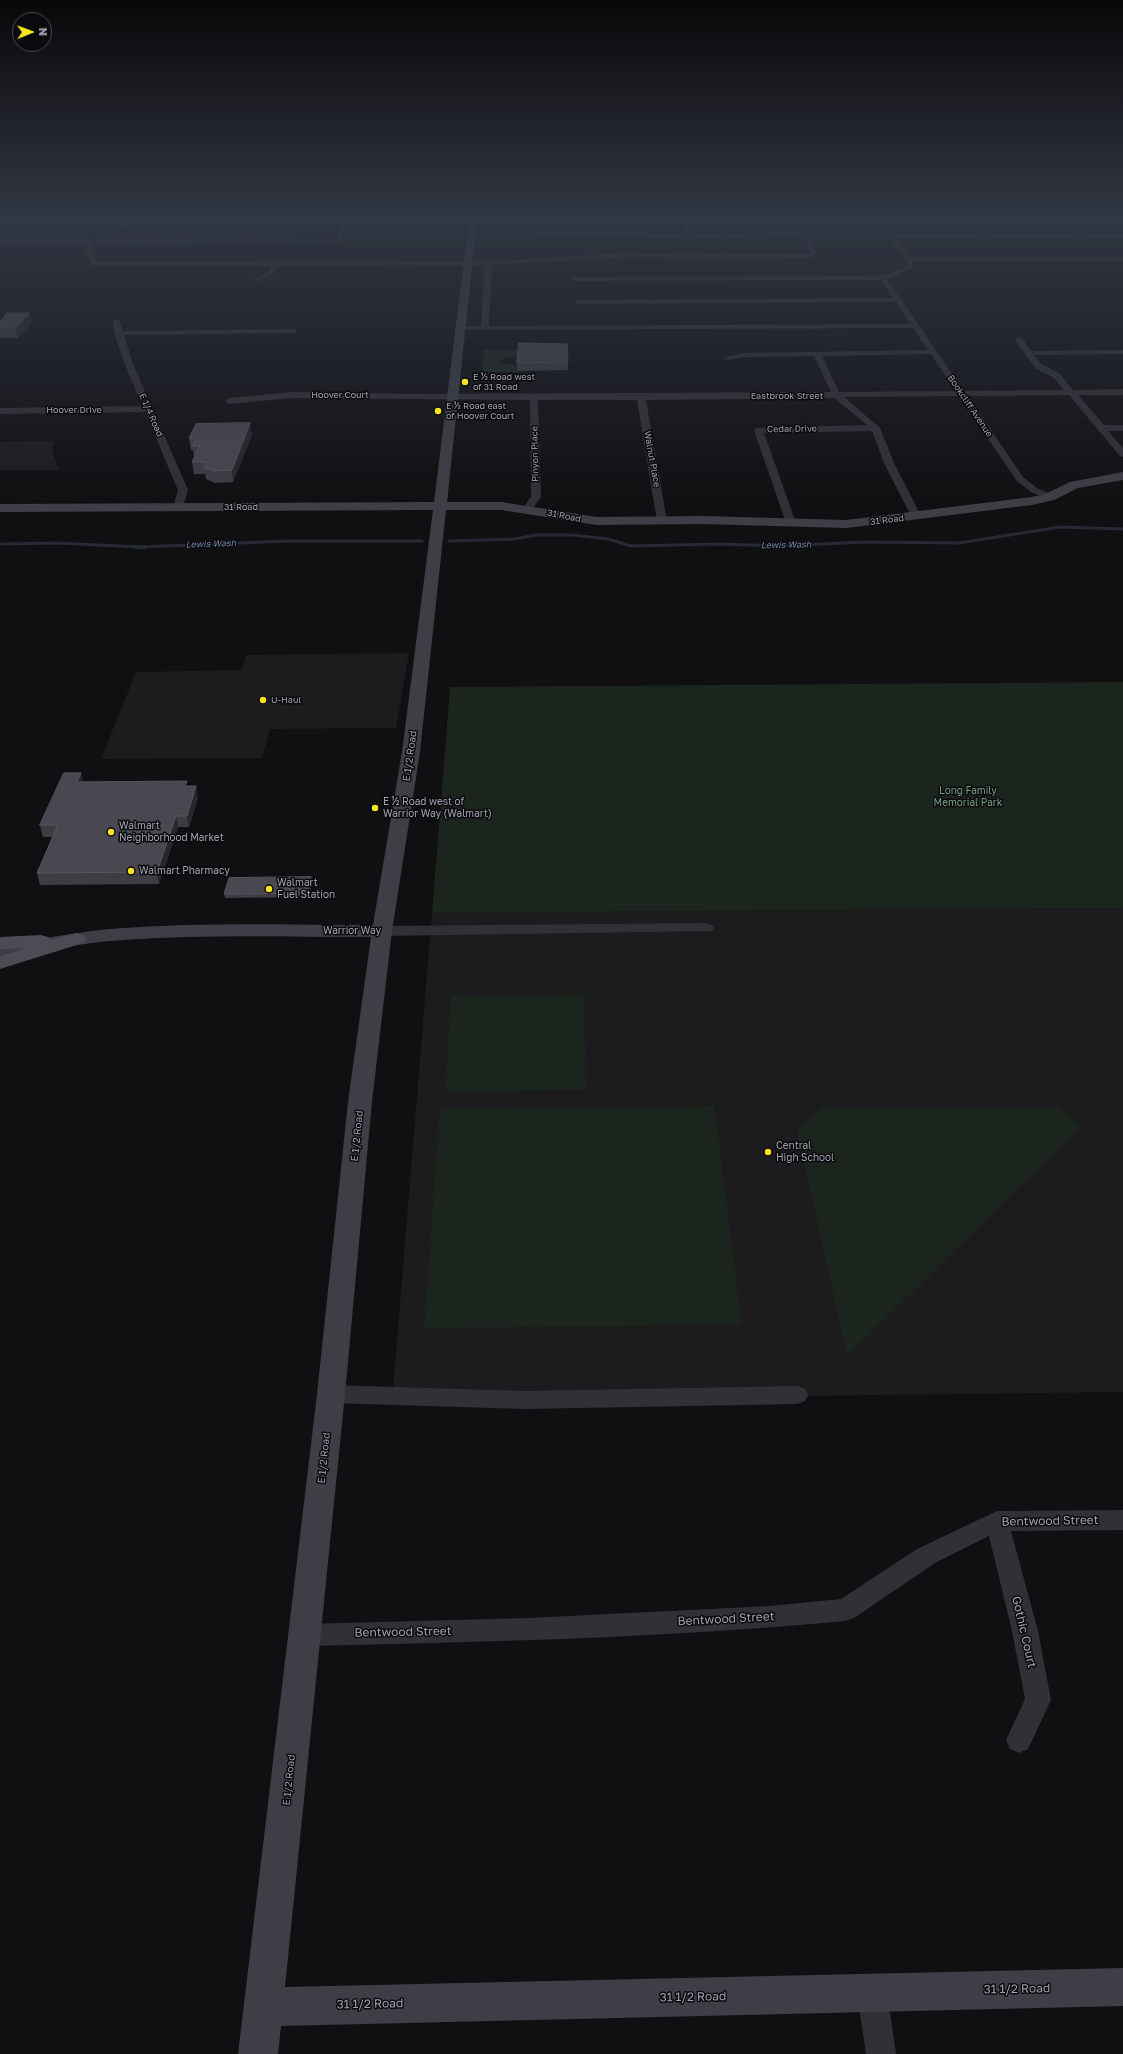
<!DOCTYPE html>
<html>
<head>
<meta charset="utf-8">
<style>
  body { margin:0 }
  #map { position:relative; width:1123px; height:2054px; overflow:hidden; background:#100f11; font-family:"Golos Text",sans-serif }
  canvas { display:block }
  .north { position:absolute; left:12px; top:12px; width:40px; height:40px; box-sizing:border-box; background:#0b0a0c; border:1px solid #47464e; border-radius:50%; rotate:89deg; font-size:11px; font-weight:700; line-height:16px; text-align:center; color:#a0a1b2 }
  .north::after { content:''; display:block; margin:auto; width:14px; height:18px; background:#f9e51f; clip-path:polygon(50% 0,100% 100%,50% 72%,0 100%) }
</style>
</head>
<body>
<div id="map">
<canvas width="1123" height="2054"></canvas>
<div class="north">N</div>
</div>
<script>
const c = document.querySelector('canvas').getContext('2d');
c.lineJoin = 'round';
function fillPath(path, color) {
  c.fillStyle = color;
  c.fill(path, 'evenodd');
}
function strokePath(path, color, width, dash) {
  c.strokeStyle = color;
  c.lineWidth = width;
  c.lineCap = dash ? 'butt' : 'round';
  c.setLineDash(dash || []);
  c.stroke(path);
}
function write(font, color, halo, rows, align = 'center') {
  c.font = font + ' "Golos Text",sans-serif';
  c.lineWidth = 3;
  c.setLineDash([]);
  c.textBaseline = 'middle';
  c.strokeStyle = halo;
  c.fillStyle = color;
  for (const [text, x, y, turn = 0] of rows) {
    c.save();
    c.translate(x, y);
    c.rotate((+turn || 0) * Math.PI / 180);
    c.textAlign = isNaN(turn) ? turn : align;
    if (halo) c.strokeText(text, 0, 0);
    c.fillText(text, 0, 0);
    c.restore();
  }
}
fillPath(new Path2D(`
  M53 441 52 451 59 470H0V442Z
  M409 653 396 728 270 729 262 758 101 759 136 672 242 670 246 655Z
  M1123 908V1392L392 1401 432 913Z`), '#1c1b1e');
fillPath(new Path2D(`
  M484 350H518V356L501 359V364H511L517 366V372H482Z
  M1123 682V908L432 913 450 687Z
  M583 994 587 1090 445 1091 451 996Z
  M714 1106 742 1325 424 1328 440 1108Z
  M822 1108H1059L1081 1126 847 1356 797 1131Z`), '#1c241e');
strokePath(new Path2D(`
  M449 541 514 539 537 535H572L608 539 631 546 720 544 780 546 865 542 959 543 1060 527 1123 529
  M0 544 57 543 140 547 289 541H422`), '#262a35', 3);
strokePath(new Path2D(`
  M135 547H145`), '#262a35', 4);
fillPath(new Path2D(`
  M138 220H349L341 241 338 243 94 244 91 249 97 262 489 261 627 253 808 254 811 252 803 237 797 236 668 239 636 236 471 237 468 235 471 233 636 232 686 235 681 220H687L693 234 797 232 807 235 818 253 809 258 627 257 492 265 489 326 910 324 896 302 578 304 574 302 578 300 893 298 881 280 575 281 571 279 575 277 882 276 906 267 908 263 875 220H881L892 234 1123 233V237L895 238 910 257H1123V261H913L914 263 911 269 887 279 964 391 1064 390 1054 378 1035 368 1015 340 1016 338H1022L1031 351 1123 350V354L1034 355 1041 364 1060 374 1073 390 1123 389V395H1078L1104 425H1123V431H1108L1123 448V457L1120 456 1069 395 968 396 1023 477 1037 488 1053 495 1054 497 1049 500 1031 492 1017 481 959 396 844 397 880 428 894 463 921 516 916 519 911 516 884 463 872 431 764 433 796 523 791 526 786 523 754 430 756 428 867 425 834 398 646 400 667 521 662 524 657 521 637 400H538L541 497 531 511 527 512 522 509 531 497 530 400 291 398 229 404 225 401 229 398 291 392 427 394 831 392 814 356 744 357 727 360 723 358 744 353 928 350 913 328 457 330 456 328 460 326H481L485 265 278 266 274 273 257 282 253 280 255 279 269 271 271 266H95L92 264 85 249 88 244H0V240H91L110 228ZM142 223 154 224 342 223 336 239 98 240 114 231ZM931 354 956 391 839 392 822 356Z
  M0 221H49L52 223 49 225H0Z
  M113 320H119L123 331 294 329 298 331 294 333 124 335 133 364 188 490 182 509 178 510 173 507 178 490 145 412 0 414V408L143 406C136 391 110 333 113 320Z
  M706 923 712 925 714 928 712 931 382 936 376 934 374 931 376 928 382 926Z
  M331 1385 525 1391 797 1386 805 1389 808 1395 805 1401 797 1404 525 1409 331 1403 323 1400 320 1394 323 1388Z
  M1123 1510V1530L1011 1531 1038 1631 1051 1700 1028 1749 1019 1753 1010 1749 1006 1740 1025 1699 1012 1631 989 1536 935 1563 854 1618 845 1621C666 1638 485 1642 305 1646L296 1643 292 1635 296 1627 305 1624 529 1618 770 1606 841 1599 917 1549 997 1511Z
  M872 1977 883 1981 887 1992 896 2054H866L857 1992 861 1981Z`), '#313036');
fillPath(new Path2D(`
  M469 220H477L447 502H501L597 517 702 516 846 520 1032 497 1045 494 1070 482 1123 472V480L1078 488 1054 500 1032 505 846 528 702 524 597 525 501 510H446L420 752 392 931 372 1102 345 1394 285 1987 1123 1968V2006L281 2026 278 2054H238L317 1394 348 1102 371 937C288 937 205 934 123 940 81 943 41 951 0 958V946C41 939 82 931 123 928 206 922 290 925 373 925L402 752 433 510 0 512V504L434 502Z`), '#3e3e46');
fillPath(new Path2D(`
  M76 933 83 935 86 939 83 943 0 969V956L27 948 0 949V937L41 935 48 937 51 940Z`), '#4c4c55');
fillPath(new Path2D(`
  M29 313 31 323 18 338H0V322Z
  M568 362V370L517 371V363Z
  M252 435 233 482 215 483 206 479 205 474H194L192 462 194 458 193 450H191L189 438Z
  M83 782 188 786 198 798 189 827H178L159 884 40 885 37 873 53 837H43L40 825Z
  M312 881 309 897 225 898 224 894Z`), '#3e3d44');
fillPath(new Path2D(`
  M29 313 31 323 18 338 16 328Z
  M250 423 252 435 233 482 232 470Z
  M81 773 84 784 77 782Z
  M196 786 198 798 189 827 187 816Z
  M176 816 178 827 159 884 157 872Z
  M311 877 312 881 309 897 308 893Z`), '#27262b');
const building = new Path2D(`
  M7 313H29L16 328H0V322Z
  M519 343 567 344 568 362 517 363Z
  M250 423 232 470 214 471 204 467 206 462H192L200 446H192L196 438H189L196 424Z
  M64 773H81L77 782 187 781 185 786H196L187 816H176L157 872 37 873 58 825H40Z
  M311 877 308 893 224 894 229 878Z`);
fillPath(building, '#494850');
strokePath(building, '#56565f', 1);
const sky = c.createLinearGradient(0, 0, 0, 507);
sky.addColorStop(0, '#090809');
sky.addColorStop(0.43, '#313743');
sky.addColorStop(1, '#31374300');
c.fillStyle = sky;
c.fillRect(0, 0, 1123, 507);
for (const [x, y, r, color] of [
  [465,382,4,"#f9e51f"],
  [438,411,4,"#f9e51f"],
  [263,700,4,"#f9e51f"],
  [375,808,4,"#f9e51f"],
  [111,832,4,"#f9e51f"],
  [131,871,4,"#f9e51f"],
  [269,889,4,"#f9e51f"],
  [768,1152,4,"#f9e51f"]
]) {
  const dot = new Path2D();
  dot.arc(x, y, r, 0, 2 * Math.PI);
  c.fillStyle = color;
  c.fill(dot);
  strokePath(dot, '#0b0a0c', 1.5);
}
write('9px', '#a0a1b2', '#0b0a0c', [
  ["E ½ Road west",473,377],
  ["of 31 Road",473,387],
  ["E ½ Road east",446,406],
  ["of Hoover Court",446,416],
  ["U-Haul",271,700]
], 'left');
write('9px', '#a0a1b2', '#0b0a0c', [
  ["Hoover Court",340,395],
  ["Eastbrook Street",787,396],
  ["Bookcliff Avenue",970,406,56],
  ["Hoover Drive",74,410],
  ["E 1/4 Road",151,415,66],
  ["Cedar Drive",792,429,-1],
  ["Pinyon Place",535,454,-91],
  ["Walnut Place",652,459,80],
  ["31 Road",241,507],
  ["31 Road",564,516,11],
  ["31 Road",887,520,-7]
]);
write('italic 9px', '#7485b0', '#0b0a0c', [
  ["Lewis Wash",211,544,-2],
  ["Lewis Wash",786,545,-1]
]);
write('10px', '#a0a1b2', '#0b0a0c', [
  ["E 1/2 Road",410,756,-82],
  ["Warrior Way",352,931],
  ["E 1/2 Road",357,1136,-84],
  ["E 1/2 Road",324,1458,-84],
  ["E 1/2 Road",289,1780,-84]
]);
write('10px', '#759f82', '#0b0a0c', [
  ["Long Family",968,791],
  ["Memorial Park",968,803]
]);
write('10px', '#a0a1b2', '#0b0a0c', [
  ["E ½ Road west of",383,802],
  ["Warrior Way (Walmart)",383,814],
  ["Walmart",119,826],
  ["Neighborhood Market",119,838],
  ["Walmart Pharmacy",139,871],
  ["Walmart",277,883],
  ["Fuel Station",277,895],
  ["Central",776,1146],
  ["High School",776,1158]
], 'left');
write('12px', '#a0a1b2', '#0b0a0c', [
  ["Bentwood Street",1050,1521,-1],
  ["Bentwood Street",726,1619,-3],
  ["Bentwood Street",403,1632,-1],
  ["Gothic Court",1024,1632,77],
  ["31 1/2 Road",1017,1989,-1],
  ["31 1/2 Road",693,1997,-1],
  ["31 1/2 Road",370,2004,-1]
]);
</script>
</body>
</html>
